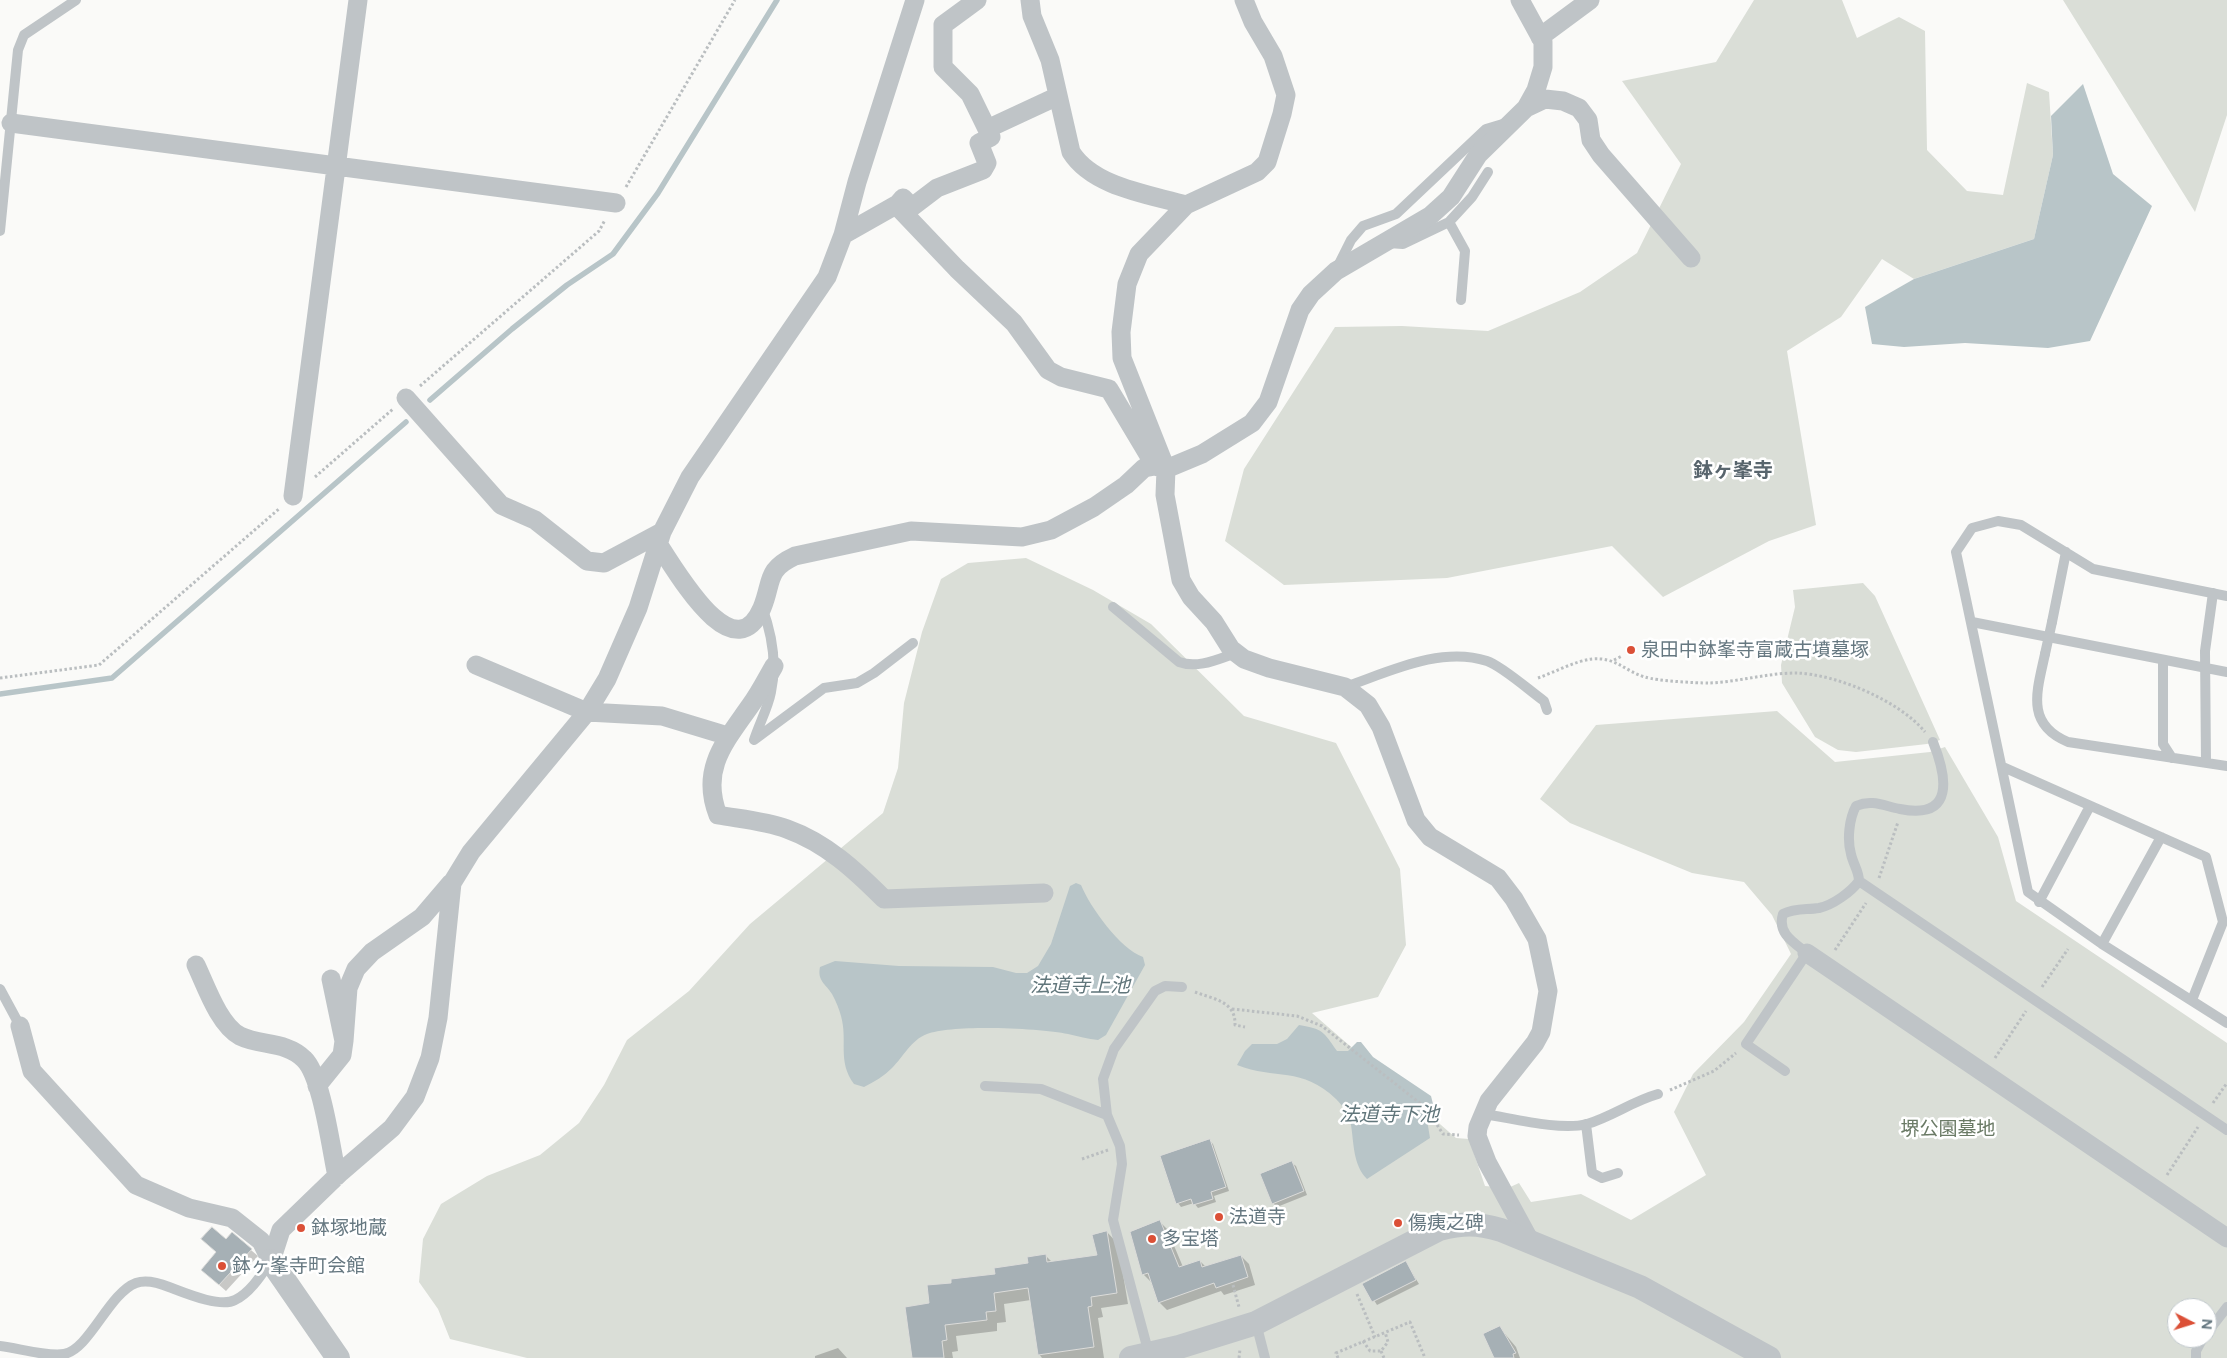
<!DOCTYPE html>
<html>
<head>
<meta charset="utf-8">
<style>
  body { margin:0 }
  #map { position:relative; width:2227px; height:1358px; overflow:hidden; background:#fafaf8; font-family:Figtree,sans-serif }
  canvas { display:block }
  .north { position:absolute; left:2167px; top:1298px; width:50px; height:50px; box-sizing:border-box; background:#fff; border:1px solid #c2c9cd; border-radius:50%; rotate:95deg; font-size:14px; font-weight:700; line-height:20px; text-align:center; color:#667881 }
  .north::after { content:''; display:block; margin:auto; width:18px; height:22px; background:#db5037; clip-path:polygon(50% 0,100% 100%,50% 72%,0 100%) }
</style>
</head>
<body>
<div id="map">
<canvas width="2227" height="1358"></canvas>
<div class="north">N</div>
</div>
<script>
const c = document.querySelector('canvas').getContext('2d');
c.lineJoin = 'round';
function fillPath(path, color) {
  c.fillStyle = color;
  c.fill(path, 'evenodd');
}
function strokePath(path, color, width, dash) {
  c.strokeStyle = color;
  c.lineWidth = width;
  c.lineCap = dash ? 'butt' : 'round';
  c.setLineDash(dash || []);
  c.stroke(path);
}
function write(font, color, halo, rows, align = 'center') {
  c.font = font + ' Figtree,"Noto Sans JP",sans-serif';
  c.lineWidth = 5;
  c.setLineDash([]);
  c.textBaseline = 'middle';
  c.strokeStyle = halo;
  c.fillStyle = color;
  for (const [text, x, y, turn = 0] of rows) {
    c.save();
    c.translate(x, y);
    c.rotate((+turn || 0) * Math.PI / 180);
    c.textAlign = isNaN(turn) ? turn : align;
    if (halo) c.strokeText(text, 0, 0);
    c.fillText(text, 0, 0);
    c.restore();
  }
}
fillPath(new Path2D(`
  M1754 0H1842L1857 38 1899 17 1925 31 1927 150 1967 191 2003 195 2027 83 2049 92 2053 155 2034 239 1914 279 1882 259 1841 317 1787 351 1816 525 1769 541 1663 597 1612 546 1447 578 1284 585 1225 541 1244 469 1335 327 1402 326 1488 331 1580 292 1637 253 1681 164 1622 81 1716 62Z
  M2063 0H2227V115L2195 212Z
  M1026 558 1093 590 1151 624 1244 716 1336 743 1400 869 1406 945 1378 997 1312 1013 1456 1138 1469 1139 1485 1186 1508 1188 1519 1183 1531 1202 1581 1194 1631 1220 1706 1175 1674 1112 1693 1074 1744 1022 1791 954 1772 915 1744 882 1692 873 1570 823 1540 799 1596 725 1777 711 1835 762 1930 752 1945 747 1998 837 2016 901 2227 1043V1358H527L450 1339 438 1309 419 1282 423 1239 441 1204 487 1176 540 1155 579 1123 604 1085 627 1040 689 991 750 924 883 813 898 768 904 703 922 632 941 579 968 563ZM2177 1308H2207V1338H2177Z
  M1863 583 1875 596 1940 740 1927 744 1856 752 1838 750 1815 737 1782 683 1781 665 1795 607 1793 590Z`), '#daded7');
fillPath(new Path2D(`
  M2083 84 2113 174 2152 206 2090 341 2048 348 1965 343 1904 347 1872 344 1865 307 1914 279 2034 239 2053 155 2051 116Z
  M1076 883 1081 885C1090 907 1120 949 1143 957L1145 965 1106 1035 1098 1040C1088 1039 1078 1036 1068 1034 1041 1028 952 1024 927 1034 911 1040 904 1056 892 1068 884 1076 874 1082 864 1087L854 1084C837 1061 848 1041 841 1016 839 1009 836 1001 832 994 826 984 817 981 820 967L835 961 899 966 993 967 1016 973H1027L1038 966 1051 944 1070 886Z
  M1299 1025C1323 1029 1323 1031 1337 1051H1348L1357 1042H1361L1373 1057 1431 1096 1436 1116 1427 1120 1430 1138 1367 1179C1353 1165 1354 1144 1351 1125 1349 1115 1343 1106 1336 1099 1302 1066 1275 1080 1237 1065L1245 1051 1252 1044H1277L1287 1039Z`), '#b8c5c8');
fillPath(new Path2D(`
  M1210 1141 1213 1144 1229 1191 1214 1196 1216 1202 1198 1208 1194 1203 1181 1207 1178 1203Z
  M1292 1163 1296 1166 1307 1195 1277 1207 1273 1203Z
  M1159 1221 1167 1229 1183 1267 1200 1261 1206 1267 1241 1256 1249 1264 1255 1285 1224 1295 1221 1291 1167 1310 1159 1302 1151 1282 1143 1274Z
  M1107 1232 1118 1244 1128 1304 1101 1308 1103 1317 1098 1318 1104 1358H1042L1039 1354 1031 1300 1004 1304 1006 1322 997 1323V1331L956 1336 958 1351 952 1352 953 1358H913L930 1304 953 1284 996 1275 1046 1256 1053 1263 1099 1256Z
  M232 1234 258 1256 226 1291 209 1276 226 1241Z
  M1406 1263 1419 1284 1377 1305 1364 1284Z
  M1500 1328 1516 1347 1520 1358H1495Z
  M838 1348 847 1358H815V1356Z`), '#0003');
strokePath(new Path2D(`
  M430 400 512 329 567 285 613 254 658 193 777 0
  M0 694 112 678 406 422`), '#b8c5c8', 5.5);
const building = new Path2D(`
  M1210 1139 1226 1187 1211 1192 1213 1199 1193 1205 1191 1199 1176 1204 1160 1156Z
  M1292 1161 1304 1191 1272 1204 1260 1174Z
  M1160 1220 1179 1267 1200 1260 1202 1267 1241 1255 1248 1277 1216 1288 1214 1283 1158 1303 1148 1273 1142 1275 1130 1232Z
  M212 1227 226 1239 232 1232 252 1249 219 1285 201 1270 216 1252 201 1239Z
  M1107 1231 1117 1293 1091 1297 1092 1306 1088 1307 1094 1347 1038 1355 1028 1288 994 1293 996 1311 986 1312 987 1320 945 1325 947 1340 942 1341 944 1358H912L905 1307 929 1303 927 1285 951 1283V1279L995 1274 994 1268 1028 1263 1027 1257 1046 1254 1047 1262 1097 1255 1092 1235Z
  M1406 1261 1416 1280 1372 1302 1362 1284Z
  M1500 1326 1516 1353 1513 1354 1514 1358H1494L1483 1334Z`);
fillPath(building, '#a6b0b5');
strokePath(building, '#dcdcda', 1);
strokePath(new Path2D(`
  M626 187 735 0
  M420 386 599 231 605 220
  M315 477 393 409
  M1614 660 1622 656
  M0 678 99 665 280 508
  M1538 678C1555 672 1575 661 1592 659 1617 657 1624 671 1645 677 1657 681 1696 683 1709 683 1738 682 1767 673 1796 673 1836 674 1900 701 1925 732
  M1879 878 1898 822
  M1835 950 1866 903
  M2042 987 2068 949
  M1195 992C1213 999 1236 1001 1235 1025L1245 1027
  M1232 1009 1297 1016 1322 1026 1426 1108 1443 1134 1459 1135
  M1995 1058 2026 1011
  M1670 1090 1714 1071 1736 1053
  M2213 1103 2227 1083
  M1082 1159 1108 1150
  M2167 1175 2198 1127
  M1233 1285 1239 1307
  M1357 1294 1375 1337
  M1363 1341 1370 1351H1381L1388 1342 1385 1332
  M1381 1351 1384 1358
  M1239 1358 1240 1349
  M1338 1358 1336 1353 1410 1322 1425 1358`), '#babec0', 3, [2.5, 2.5]);
strokePath(new Path2D(`
  M1449 222 1465 251 1461 300
  M0 231 18 50 24 35 76 0
  M1388 243 1403 244 1449 222 1472 197 1488 172
  M1338 266 1351 240 1363 226 1396 214 1486 129 1506 123
  M2227 596 2093 569 2021 525 1998 521 1972 528 1956 552 2028 892 2102 944 2227 1023
  M762 607C772 634 777 664 771 692 768 708 759 724 754 740L824 688 857 683 874 673 913 643
  M1113 607 1179 662C1198 669 1218 659 1236 653
  M1972 622 2227 672
  M2052 622 2066 552
  M2045 654C2037 691 2025 724 2068 742L2227 766
  M2163 661V744L2172 758
  M1345 687C1389 672 1440 646 1487 661 1502 666 1530 691 1544 701L1547 710
  M2206 763 2205 651 2213 593
  M2003 767 2206 857 2223 922 2192 1000
  M1859 881 2227 1130
  M2039 902 2090 806
  M2102 944 2161 837
  M0 989 20 1026
  M1785 1071 1746 1044 1807 953C1793 942 1777 933 1783 914 1795 908 1806 910 1819 908 1833 905 1851 892 1859 881 1859 871 1853 864 1851 854 1847 840 1849 819 1856 806 1872 799 1884 806 1900 809 1955 820 1947 777 1933 742
  M985 1086 1041 1089 1107 1115 1120 1146 1122 1164 1113 1220 1149 1354
  M1484 1114C1511 1118 1560 1131 1587 1124 1611 1117 1633 1101 1658 1094
  M1107 1115 1103 1079 1114 1049 1155 991 1165 986 1182 987
  M1586 1124 1592 1173 1602 1178 1618 1173
  M1256 1323 1265 1358
  M2207 1333 2227 1307
  M0 1346C18 1348 47 1357 64 1354 89 1350 109 1293 136 1283 147 1279 159 1283 169 1287 185 1293 220 1308 235 1300 250 1293 262 1274 271 1261
  M2196 1358V1351L2203 1338`), '#bfc4c7', 10);
strokePath(new Path2D(`
  M1030 0 1032 16 1050 60 1071 152C1093 187 1148 194 1186 205
  M1244 0 1253 22 1273 56 1286 95 1282 114 1267 162 1257 172 1186 205 1139 254 1127 284 1121 332 1122 358 1166 469 1165 495 1181 580 1191 597 1214 622 1231 649 1244 659 1269 668 1345 687 1368 705 1381 727 1416 820 1430 837 1498 878 1514 899 1537 939 1548 991 1541 1032 1535 1043 1489 1101 1478 1127 1477 1136 1487 1162 1530 1241
  M1540 37 1590 0
  M1526 108 1545 99 1563 101 1579 108 1588 120 1591 140 1601 155 1691 258
  M11 123 616 203
  M987 129 1058 96
  M897 205 903 198 912 207 937 188 983 170 987 163 979 143 991 137 970 94 943 67V25L977 0
  M843 235 896 205 957 269 1014 323 1048 370 1061 377 1109 389 1155 466
  M406 398 501 505 535 520 587 561 604 563 662 532
  M293 496 358 0
  M658 544C675 568 733 674 762 608 773 581 765 570 795 556L911 531 1022 537 1051 530 1094 507 1126 485 1144 468 1155 466 1166 469 1202 454 1252 423 1268 402 1300 310 1311 294 1336 271 1430 216 1451 197 1478 155 1526 108 1536 90 1543 67V42L1520 0
  M476 665 587 712 662 716 728 736
  M774 666C766 680 759 694 750 706 725 742 700 769 718 815 741 819 766 821 787 829 826 843 855 870 884 899L1044 893
  M1807 953 2227 1238
  M196 965C206 986 219 1025 240 1036 260 1046 286 1041 304 1059 322 1076 331 1149 337 1176
  M20 1026 32 1071 136 1185 189 1208 232 1218 261 1241 271 1261
  M344 1041 348 988 356 969 372 952 422 917 451 883
  M317 1086 342 1055 344 1041 331 979
  M271 1261 281 1230 341 1172 392 1128 415 1097 430 1058 438 1018 452 883 471 852 587 712 607 679 638 608 662 532 690 477 827 277 843 235 857 182 915 0`), '#bfc4c7', 19);
strokePath(new Path2D(`
  M271 1261 338 1358
  M1131 1358 1179 1347 1256 1323 1439 1229C1464 1223 1476 1223 1501 1230L1640 1287 1769 1358`), '#bfc4c7', 24);
strokePath(new Path2D(`
  M2045 654 2052 622`), '#bfc4c7', 10);
for (const [x, y, r, color] of [
  [1631,650,5,"#db5037"],
  [1219,1217,5,"#db5037"],
  [1398,1223,5,"#db5037"],
  [301,1228,5,"#db5037"],
  [1152,1239,5,"#db5037"],
  [222,1266,5,"#db5037"]
]) {
  const dot = new Path2D();
  dot.arc(x, y, r, 0, 2 * Math.PI);
  c.fillStyle = color;
  c.fill(dot);
  strokePath(dot, '#fff', 2);
}
write('19px', '#667881', '#fff', [
  ["泉田中鉢峯寺富蔵古墳墓塚",1641,650],
  ["法道寺",1229,1217],
  ["傷痍之碑",1408,1223],
  ["鉢塚地蔵",311,1228],
  ["多宝塔",1162,1239],
  ["鉢ヶ峯寺町会館",232,1266]
], 'left');
write('19px', '#6a7a65', '#fff', [
  ["堺公園墓地",1948,1129]
]);
write('bold 20px', '#58656d', '#fff', [
  ["鉢ヶ峯寺",1733,471]
]);
write('italic 20px', '#61767b', '#fff', [
  ["法道寺上池",1080,986],
  ["法道寺下池",1389,1115]
]);
</script>
</body>
</html>
